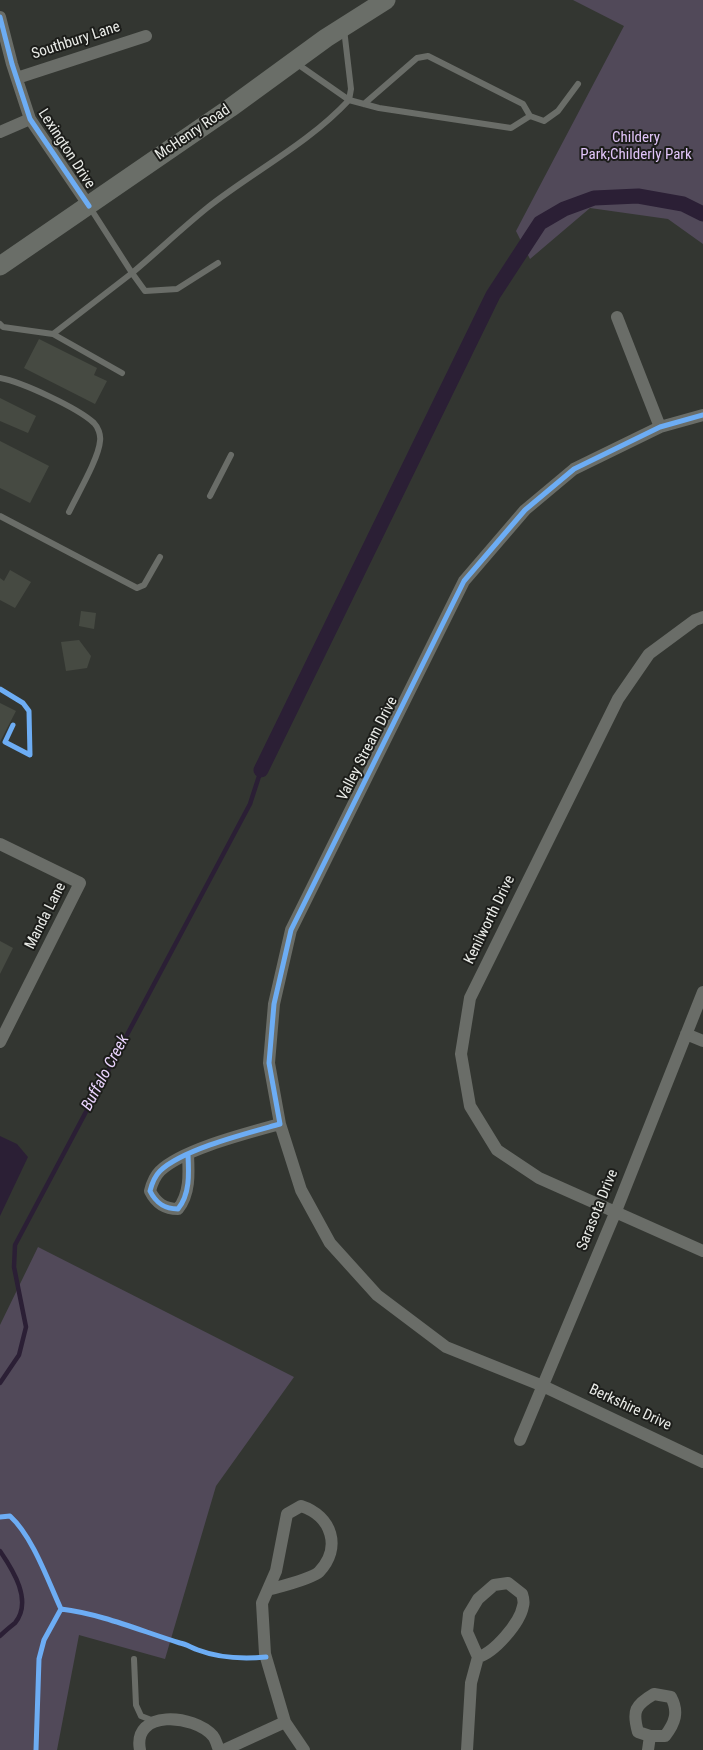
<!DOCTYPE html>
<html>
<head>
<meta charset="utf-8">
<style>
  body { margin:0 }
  canvas { display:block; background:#333631 }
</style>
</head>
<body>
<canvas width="703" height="1750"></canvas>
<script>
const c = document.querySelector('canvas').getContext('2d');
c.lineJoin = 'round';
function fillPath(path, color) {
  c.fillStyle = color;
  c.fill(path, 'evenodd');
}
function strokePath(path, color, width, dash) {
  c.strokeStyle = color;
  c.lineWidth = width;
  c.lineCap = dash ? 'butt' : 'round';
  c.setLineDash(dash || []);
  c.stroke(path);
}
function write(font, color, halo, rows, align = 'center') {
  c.font = font + ' "Roboto Condensed",sans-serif';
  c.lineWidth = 4;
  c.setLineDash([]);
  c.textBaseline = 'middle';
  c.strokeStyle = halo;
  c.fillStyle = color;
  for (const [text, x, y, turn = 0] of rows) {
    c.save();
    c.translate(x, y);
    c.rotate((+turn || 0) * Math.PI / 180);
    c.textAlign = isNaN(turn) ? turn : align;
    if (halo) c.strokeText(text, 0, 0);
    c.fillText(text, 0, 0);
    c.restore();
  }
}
fillPath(new Path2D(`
  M573 0H703V244L668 219 590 208 530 259 516 231 624 26Z
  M38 1247 294 1377 216 1486 165 1659 79 1635 57 1750H0V1325Z`), '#514959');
fillPath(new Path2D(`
  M0 1136 17 1144 28 1157 0 1216Z`), '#2b1f35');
strokePath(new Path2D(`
  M0 1383 19 1355 26 1327 14 1267 15 1245 250 804 261 770
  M0 1551C13 1570 33 1601 15 1623 10 1627 5 1631 0 1636`), '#2b1f35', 4.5);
strokePath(new Path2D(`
  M261 770 493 295 540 223 564 209 594 198 638 196 683 204 703 214`), '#2b1f35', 15);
fillPath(new Path2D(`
  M39 339 97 368 94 375 107 381 95 404 24 368Z
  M0 398 36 416 28 433 0 421Z
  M0 441 49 466 30 503 0 488Z
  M10 570 31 582 15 608 0 600V578L4 581Z
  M81 611 96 613 94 629 79 626Z
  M79 640 91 656 87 668 66 671 61 642Z
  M0 703 16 711 0 742Z
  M0 941 13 948 0 974Z`), '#464a42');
strokePath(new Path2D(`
  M296 63 349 100 351 89 344 29
  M530 116 544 121 558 111 578 84
  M89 206 132 273C157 252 181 229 207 208 254 171 308 144 349 100L379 108 511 128 530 116 523 104 428 56 417 58 364 104
  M0 324 3 327 53 334 132 273 145 291 177 289 218 263
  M53 334 122 373
  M0 378C22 382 78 408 94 423 98 427 101 435 100 441 99 458 77 495 69 512
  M210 496 231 455
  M0 516 137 588 144 585 160 557
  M134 1659 136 1705 141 1716 154 1721`), '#6a6d68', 6);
strokePath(new Path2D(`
  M0 17 12 64 30 119 89 206
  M17 78 146 36
  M0 132 30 119
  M617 317 660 427
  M703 617 695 620 649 654 618 699 470 998 461 1054 470 1106 497 1150 539 1178 703 1251
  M0 844 80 883 0 1042
  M686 1034 703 1041
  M280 1124 301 1190 330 1243 377 1295 446 1347 543 1386 703 1462
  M188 1155C189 1174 190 1194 178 1209 164 1209 156 1203 150 1191 152 1183 154 1177 160 1171 183 1149 248 1133 280 1124L269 1063 274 1004 291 930 464 581 525 510 574 469 660 427 703 415
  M520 1440 616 1211 703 992
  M268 1590C278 1587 312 1579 319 1572 342 1548 332 1516 301 1506L287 1514 276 1571 262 1603 265 1654 285 1722 304 1750
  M654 1694 671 1697C679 1712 675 1723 665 1736H650L638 1732C632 1711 635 1705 654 1694Z
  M140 1750C132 1709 194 1714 213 1736 216 1740 217 1745 219 1750
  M224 1750 285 1722
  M467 1750 471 1683 478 1657 467 1632 469 1614 478 1599 494 1585 508 1583 522 1594C523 1597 524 1603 523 1606 520 1623 494 1653 478 1657
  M648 1750 650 1736`), '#6a6d68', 12);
strokePath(new Path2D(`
  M0 266 230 108 326 38 386 0`), '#6a6e68', 19);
strokePath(new Path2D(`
  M0 17 12 64 30 119 89 206
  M0 689 23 703 29 711 30 755 5 742 13 725
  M188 1155C189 1174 190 1194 178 1209 164 1209 156 1203 150 1191 152 1183 154 1177 160 1171 183 1149 248 1133 280 1124L269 1063 274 1004 291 930 464 581 525 510 574 469 660 427 703 415
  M0 1517 10 1516C33 1537 48 1581 61 1609L44 1640 39 1659 36 1750
  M61 1609C102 1614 141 1631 180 1643 186 1644 192 1648 198 1650 219 1658 244 1659 266 1657`), '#6dadf4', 5);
write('15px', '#eaece8', '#1c1d1a', [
  ["Southbury Lane",76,41,-18],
  ["McHenry Road",193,133,-34],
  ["Lexington Drive",66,149,57],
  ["Valley Stream Drive",368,749,-63],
  ["Manda Lane",46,916,-63],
  ["Kenilworth Drive",490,920,-64],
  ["Sarasota Drive",598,1210,-68],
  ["Berkshire Drive",630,1408,25]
]);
write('15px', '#e1c5f9', '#1c1d1a', [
  ["Childery",636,138],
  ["Park;Childerly Park",636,155]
]);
write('italic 16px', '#ead4fe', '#1c1d1a', [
  ["Buffalo Creek",106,1073,-62]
]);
</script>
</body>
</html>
